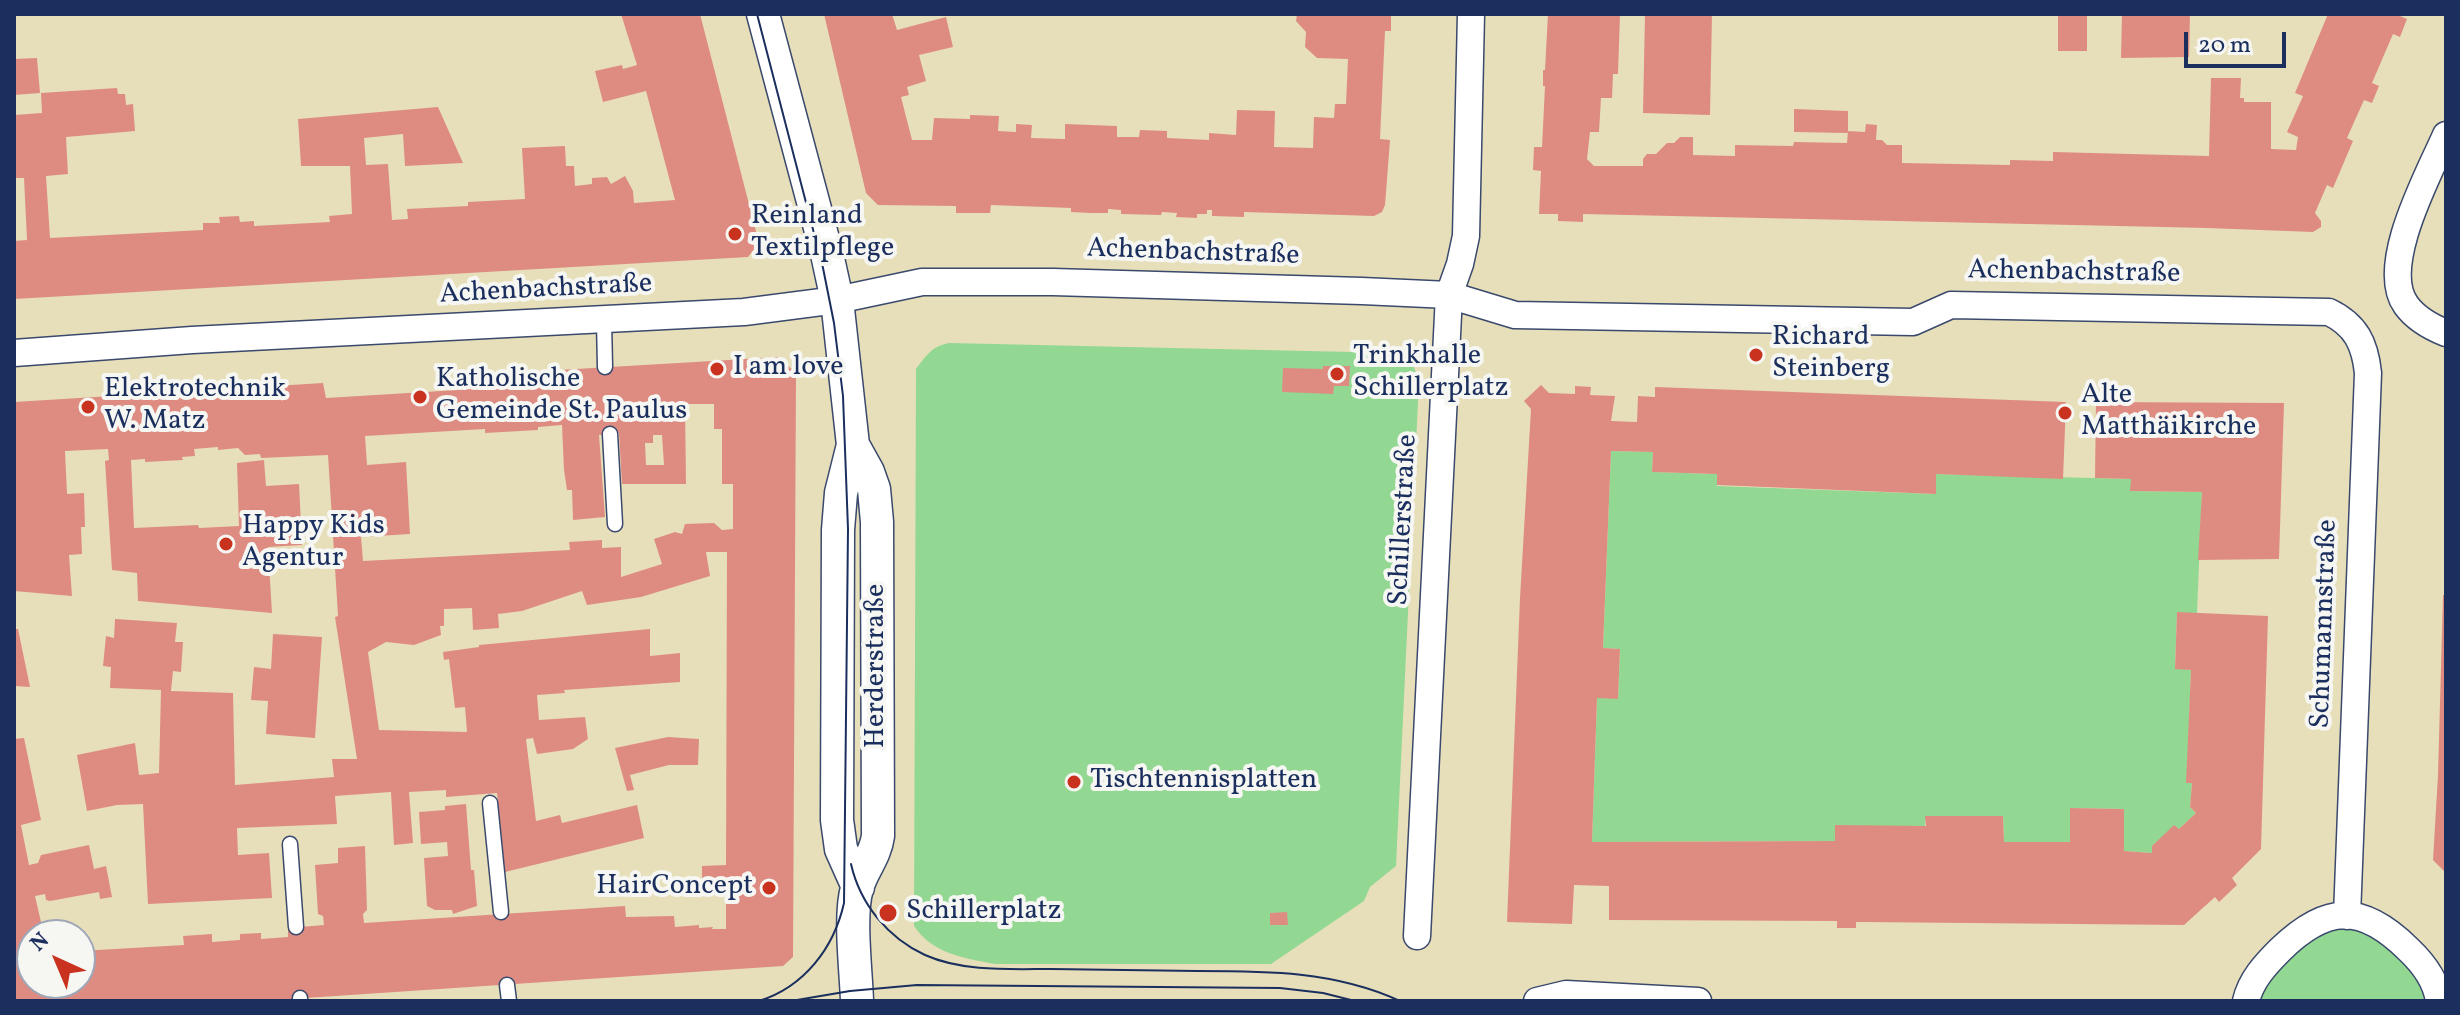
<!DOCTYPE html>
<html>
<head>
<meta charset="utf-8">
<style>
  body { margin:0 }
  #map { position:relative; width:2460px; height:1015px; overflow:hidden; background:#e7dfba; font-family:Vollkorn,serif }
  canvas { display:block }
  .frame { position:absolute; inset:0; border:16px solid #1b2f5e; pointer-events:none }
  .north { position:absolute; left:16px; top:919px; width:80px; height:80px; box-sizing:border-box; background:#f6f6f2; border:2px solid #9ea6b7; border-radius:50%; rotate:316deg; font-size:22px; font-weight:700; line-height:32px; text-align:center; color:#1b2f5e }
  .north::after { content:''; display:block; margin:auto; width:28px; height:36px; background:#c8321e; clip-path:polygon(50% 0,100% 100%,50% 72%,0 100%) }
  .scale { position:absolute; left:2184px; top:32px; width:102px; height:36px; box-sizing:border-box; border:4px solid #1b2f5e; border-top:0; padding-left:10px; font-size:24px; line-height:28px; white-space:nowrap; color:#1b2f5e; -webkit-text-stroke:6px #f6f6f2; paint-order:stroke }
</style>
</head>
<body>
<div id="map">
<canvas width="2460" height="1015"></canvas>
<div class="frame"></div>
<div class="north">N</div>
<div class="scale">20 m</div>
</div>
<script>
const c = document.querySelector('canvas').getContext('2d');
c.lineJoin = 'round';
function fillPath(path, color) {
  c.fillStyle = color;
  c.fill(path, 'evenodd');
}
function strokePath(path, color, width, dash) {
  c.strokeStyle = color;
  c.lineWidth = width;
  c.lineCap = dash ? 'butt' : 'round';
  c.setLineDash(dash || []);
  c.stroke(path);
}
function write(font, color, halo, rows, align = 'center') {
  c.font = font + ' Vollkorn,serif';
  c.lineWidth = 8;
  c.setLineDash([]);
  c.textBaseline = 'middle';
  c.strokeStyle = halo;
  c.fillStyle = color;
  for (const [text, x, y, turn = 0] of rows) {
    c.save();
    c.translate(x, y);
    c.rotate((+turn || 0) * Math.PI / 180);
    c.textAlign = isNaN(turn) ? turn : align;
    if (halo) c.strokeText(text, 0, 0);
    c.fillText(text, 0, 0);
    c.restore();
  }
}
fillPath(new Path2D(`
  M949 343 1397 353C1420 363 1418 380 1418 402L1396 866 1370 887 1364 901 1271 964H995C964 958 933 954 914 926L916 369C926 356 932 346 949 343Z
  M1611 451 1653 452 1652 472 1717 474V486L1935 494 1936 474 2131 479V491L2202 492 2197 613H2177L2175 668 2191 670 2187 782 2192 783 2190 807 2196 813 2179 829 2174 826 2152 846V853L2124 851 2123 809 2070 808V842H2004L2003 816H1926L1925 826 1835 841 1592 842 1597 698H1618L1620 649 1603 648Z
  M2315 923 2381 927 2436 1001H2248Z`), '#93d892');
fillPath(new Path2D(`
  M621 14H700L759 243 748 257 14 299V241L27 240 24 178H14V115L42 113 41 93 117 88 118 94H125L126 105 133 104 135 131 66 137 68 174 46 176 50 238 203 230V223H220L219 217 239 216 240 222 254 221V226L330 222 329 216 352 214 350 166H301L298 119 438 107 463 163 405 166 403 134 364 138 366 165 388 164 392 220 408 219 407 209 468 206V202L525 199 522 148 565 146 566 166H574L575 186 592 184V178L607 177 611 184 625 176 633 191 634 203 675 200 646 91 603 102 595 71 622 65 623 69 637 65Z
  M824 14H892L897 30 946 17 953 47 919 55 926 81 907 87 909 95 901 97 912 140H932L934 118 970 119V115L999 116 998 131 1016 132V124L1032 125 1031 138 1065 139V124L1117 126V137H1139L1140 130 1167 131V138L1209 140V133L1236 135 1237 110 1275 111 1274 147 1313 148 1314 117 1334 118 1335 104H1346L1348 59 1317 58 1305 47 1306 32 1296 21 1297 14H1391V31H1385L1380 139 1390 140 1385 205 1382 212 1374 216 1244 212V217L1212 216V210H1207V214H1197V218L1176 217 1177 213 1162 212 1161 215 1121 214V210L1108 209V213H1090L1071 212V208L991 205 990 213H956V206L878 205 866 193Z
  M1548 14H1620L1618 74H1613L1612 98H1601L1599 132H1590L1587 159 1594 166H1643V159L1647 154H1656L1667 143H1674L1680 137H1693V155L1735 156V145L1793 146 1794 142 1847 143 1848 131 1865 132 1866 124 1877 125 1876 140H1882L1887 145H1902V163L2010 165V160L2053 161V152L2209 156 2211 78H2241L2240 98H2244V102H2271V149L2296 150 2298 137 2287 132 2303 96 2295 93 2328 14H2401L2400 16 2407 19 2400 37 2393 34 2372 83 2379 86 2372 103 2364 100 2347 138 2353 141 2333 188 2327 185 2315 213 2321 221V227L2313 232 2207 228 1583 214V222L1558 221V214H1539L1541 171 1533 170 1534 147H1542L1545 86H1543V70H1545Z
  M1645 14H1712L1710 115 1643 113Z
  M2058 14H2087V51H2058Z
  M2122 14H2190L2189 57 2121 58Z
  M37 58 40 93 14 95V59Z
  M1794 109 1848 111V133L1794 132Z
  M780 357 796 374 793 957 783 966 261 1001H14V739L24 738 41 820 21 825 29 865 38 863 41 855 89 845 94 869 106 866 112 897 100 899 99 892 50 901 46 900 45 894 35 896 44 935H32V983H80V951L184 945 183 936 212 934V942L240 940V934L261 933V939L288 937V928L324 925 323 916 318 914 315 865 338 863V848L365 846 367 910 363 914 364 923 625 906 626 917 674 916 675 927 699 925V928L713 927 712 929H726V886H702V866L726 865 727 552H706L710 576 641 597 587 605 582 591 522 611 498 614 499 628 473 630 472 608 444 609V626H440L441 635 414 645 386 642 368 652 379 730 467 732 465 707 455 708 449 659 444 660 443 652 479 647V645L650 629V656L680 653V682L564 690 565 693 537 695 539 720 585 717 588 739 573 749 537 754 533 738 526 739 536 821 560 815 562 823 637 805 644 838 505 872 497 793 446 797V790L409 792 413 843 394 845 391 792 335 796 337 824 237 828 238 855 269 853 272 898 148 904 143 804 117 805 87 811 77 755 135 743 139 775 159 773 161 690 110 688 111 667 103 666 106 636 114 638 115 619 177 623 175 642H183L181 672 173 671 171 691 233 693 235 785 334 777 332 759H357L335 617 338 616 328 455 261 458 260 454 245 455 238 448 218 450V447L194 449 195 456 182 457 183 460 145 462V459L131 460 134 528 198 525 199 528 239 526 237 463 264 460 266 486 299 484 302 545 268 547 272 613 138 601 137 573 112 570 105 461 109 460 108 449 65 451 67 494 84 493 85 527H81L82 554 69 555 72 596 14 591V402L323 383 326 398 458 390 457 376ZM685 404H714V429H722V484H733V529L722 530 714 523 685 524 682 534 675 532 654 539 662 564 621 577V547L602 548V540L569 542 570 550 363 561 361 537 410 534 406 462 367 465 365 436 485 429V433L538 430V427L562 425 564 470 567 490H572L573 520 605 517 599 435 619 433 622 484H686ZM653 435H662L664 465H646L645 443H653Z
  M1323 366H1350L1349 386H1334L1333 394 1282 392 1283 368 1323 369Z
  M1541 385 1549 393 1575 394V386L1591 387 1590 395 1615 396 1611 421 1637 422 1638 396 1655 397V387L2066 402 2063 479 1936 474V494L1717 485V474L1652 472 1653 452 1611 451 1603 648 1620 649 1618 699 1597 698 1592 842 1835 841V825L1926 826 1925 816H2003L2004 842H2070V808L2124 809V851L2152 853V846L2174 825 2179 829 2196 813 2190 807 2192 783H2186L2191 670 2175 669 2177 612 2268 616 2261 849 2232 878 2237 885 2219 902 2215 897 2184 925 1862 922H1856V928H1837V921L1609 920V886L1574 885 1572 924 1507 922 1520 598 1531 409 1524 401Z
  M2096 402 2284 403 2279 559 2198 560 2202 492 2130 491 2131 479 2095 478Z
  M2443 595H2446V873L2433 860 2438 775Z
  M14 629H18L30 687 14 686Z
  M273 634 322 637 315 738 266 734 268 701 251 700 254 667 271 669Z
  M668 737 699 739 698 765H669L630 775 634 790 627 791 615 748Z
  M466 804 471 870H474L477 906 453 914 452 910H435L427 906 424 858 448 856 447 842 421 844 419 812 445 810V806Z
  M1287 912 1288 925H1270V913Z`), '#de8c82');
const service = new Path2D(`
  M604 321 605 367
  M610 434 615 524
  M490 803 501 912
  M290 844 296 927
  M507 985 509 1001
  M300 998V1001`);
const minor = new Path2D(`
  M2446 135C2429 174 2378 266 2406 305 2416 319 2431 327 2446 333
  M14 353 192 340 744 312 837 300 922 282H1053L1362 291 1449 295 1515 315 1913 322 1951 305 2329 312C2356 325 2365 344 2368 373L2347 916
  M1417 936 1449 295 1460 264 1466 236 1471 14
  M1537 1001 1566 994 1698 1001
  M2246 1001C2251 980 2265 965 2280 950 2326 905 2361 903 2408 949 2423 963 2436 980 2439 1001`);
const tertiary = new Path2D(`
  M763 14 827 254 837 300 853 445 841 493 838 530 837 820 841 849 858 887
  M853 445 868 472 874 489 877 522 878 836C875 857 863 868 857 888 849 916 856 970 857 1001`);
strokePath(service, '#3a496c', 17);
strokePath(minor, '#3a496c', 29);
strokePath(tertiary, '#3a496c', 35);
strokePath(service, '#fff', 14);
strokePath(minor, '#fff', 26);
strokePath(tertiary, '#fff', 32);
strokePath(new Path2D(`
  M757 14 823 268 834 323 843 396 848 529 844 903C834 948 804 987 759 1001
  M851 864C860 904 888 938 925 955 963 972 1011 969 1051 969 1100 970 1149 970 1197 971 1267 971 1335 971 1400 1001
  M791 1001 850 991 917 985 1280 988 1323 993 1355 1001`), '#1b2f5e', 2);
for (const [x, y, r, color] of [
  [735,234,8,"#c8321e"],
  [1756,355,8,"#c8321e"],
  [717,369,8,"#c8321e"],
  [1337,374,8,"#c8321e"],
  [420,397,8,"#c8321e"],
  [88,407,8,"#c8321e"],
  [2065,413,8,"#c8321e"],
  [226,544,8,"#c8321e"],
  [1074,782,8,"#c8321e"],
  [769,888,8,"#c8321e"],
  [888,913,10,"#c8321e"]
]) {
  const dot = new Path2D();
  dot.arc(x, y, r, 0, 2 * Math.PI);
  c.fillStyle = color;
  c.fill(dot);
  strokePath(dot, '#f6f6f2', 3);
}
write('28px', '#1b2f5e', '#f6f6f2', [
  ["Reinland",751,218],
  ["Textilpflege",751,250],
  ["Richard",1772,339],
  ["Steinberg",1772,371],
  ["Trinkhalle",1353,358],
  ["Schillerplatz",1353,390],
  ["I am love",733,369],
  ["Katholische",436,381],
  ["Gemeinde St. Paulus",436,413],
  ["Elektrotechnik",104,391],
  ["W. Matz",104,423],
  ["Alte",2081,397],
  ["Matthäikirche",2081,429],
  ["Happy Kids",242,528],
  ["Agentur",242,560],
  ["Tischtennisplatten",1090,782],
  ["HairConcept",753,888,"right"],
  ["Schillerplatz",906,913]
], 'left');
write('28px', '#1b2f5e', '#f6f6f2', [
  ["Achenbachstraße",1193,254,2],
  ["Achenbachstraße",2074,274,1],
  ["Achenbachstraße",546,291,-3],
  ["Schillerstraße",1405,520,-87],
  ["Schumannstraße",2326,624,-88],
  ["Herderstraße",878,666,-90]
]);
</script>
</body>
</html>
